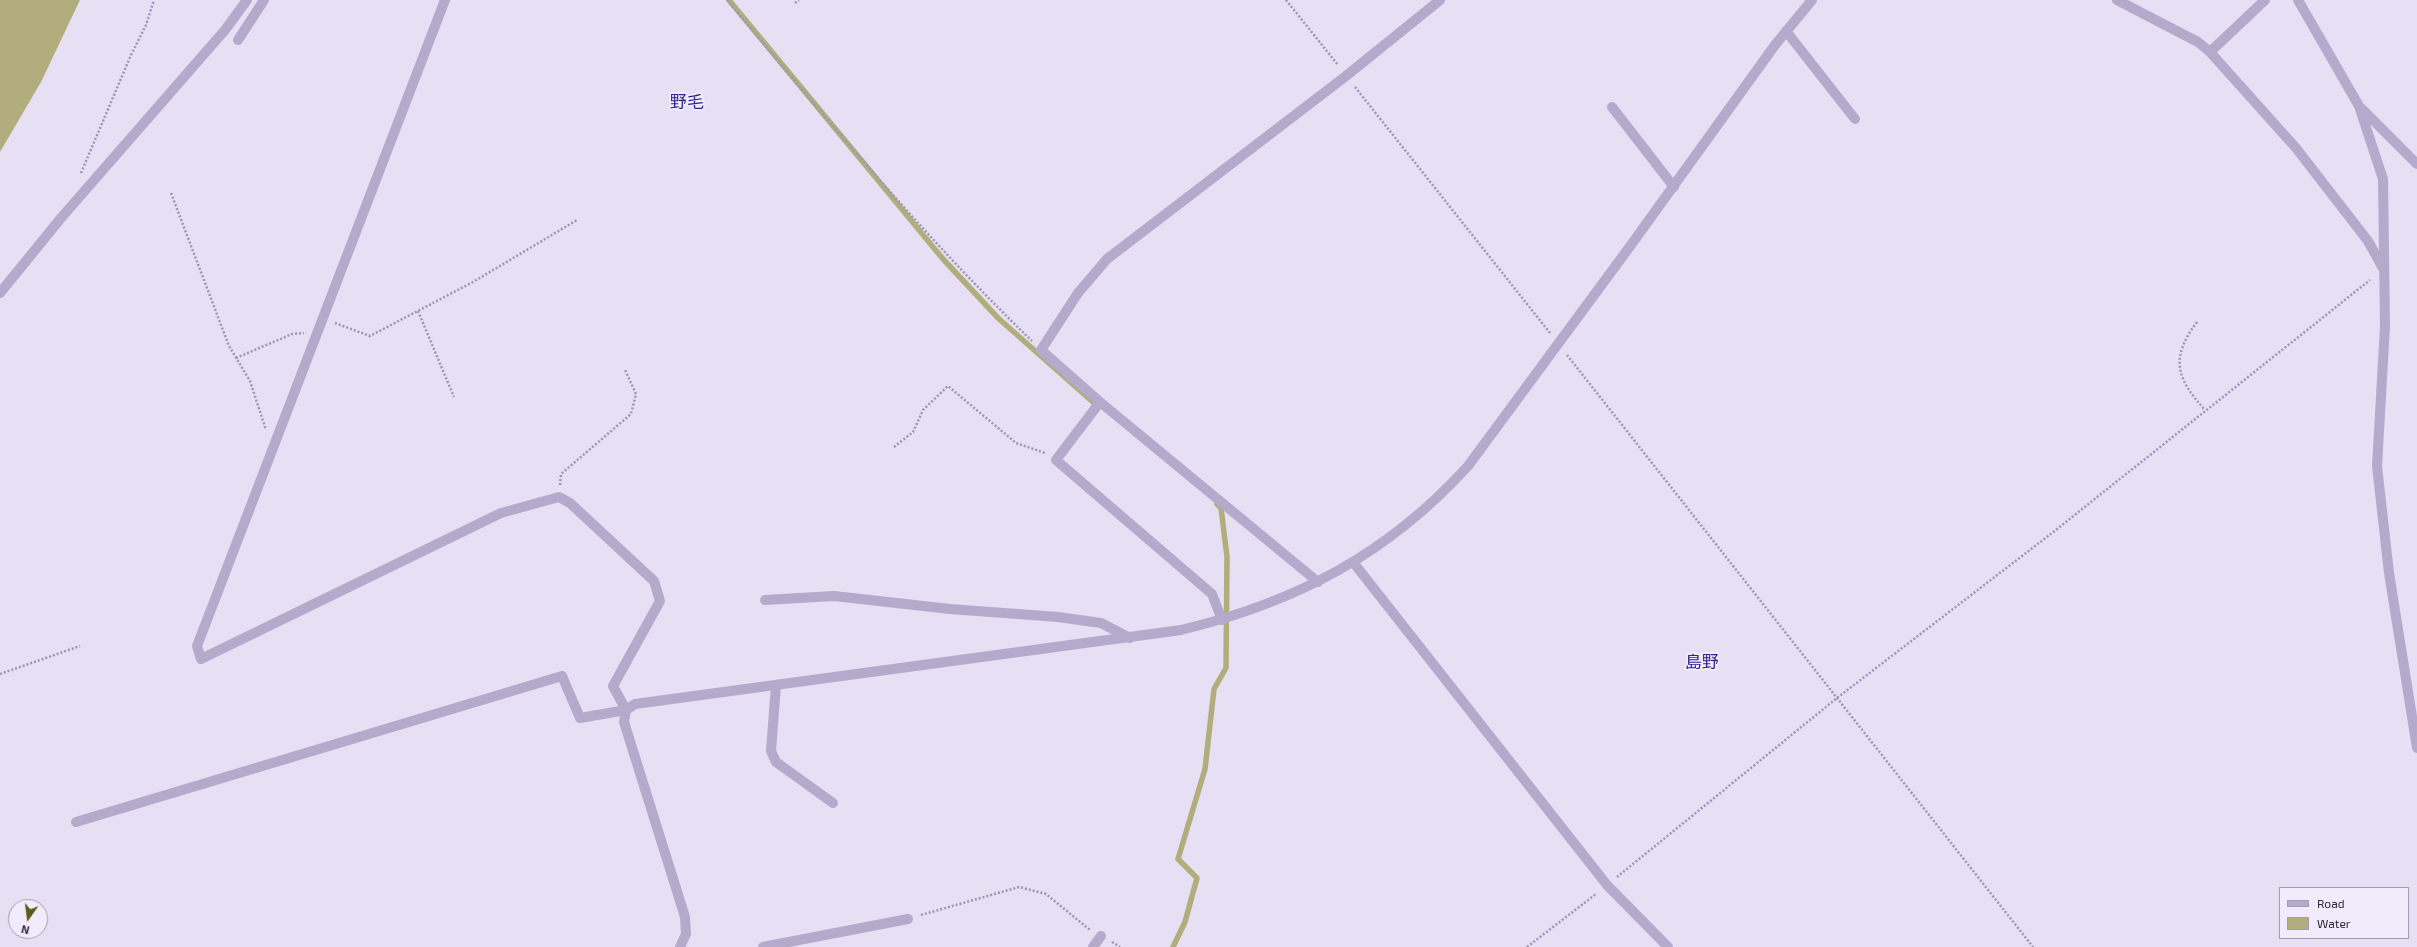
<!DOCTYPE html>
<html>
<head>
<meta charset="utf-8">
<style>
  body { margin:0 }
  #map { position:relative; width:2417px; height:947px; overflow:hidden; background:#e7dff4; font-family:"Exo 2",sans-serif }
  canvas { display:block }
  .legend { position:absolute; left:2279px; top:887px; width:130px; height:52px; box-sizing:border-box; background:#f2ebfb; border:1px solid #a39eae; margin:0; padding:5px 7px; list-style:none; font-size:12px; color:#2d2a3a }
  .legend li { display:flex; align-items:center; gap:8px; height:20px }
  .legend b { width:20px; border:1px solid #a39eae }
  .north { position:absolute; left:8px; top:899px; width:40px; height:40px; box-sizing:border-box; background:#f2ebfb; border:1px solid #a39eae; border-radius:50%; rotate:194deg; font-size:11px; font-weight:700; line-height:16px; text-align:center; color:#2d2a3a }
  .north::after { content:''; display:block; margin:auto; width:14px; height:18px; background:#5d591d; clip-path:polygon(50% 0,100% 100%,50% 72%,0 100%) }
</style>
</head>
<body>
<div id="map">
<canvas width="2417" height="947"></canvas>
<ul class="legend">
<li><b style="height:5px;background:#b5aacc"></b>Road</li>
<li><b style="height:11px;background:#b2ad7c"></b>Water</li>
</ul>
<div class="north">N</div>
</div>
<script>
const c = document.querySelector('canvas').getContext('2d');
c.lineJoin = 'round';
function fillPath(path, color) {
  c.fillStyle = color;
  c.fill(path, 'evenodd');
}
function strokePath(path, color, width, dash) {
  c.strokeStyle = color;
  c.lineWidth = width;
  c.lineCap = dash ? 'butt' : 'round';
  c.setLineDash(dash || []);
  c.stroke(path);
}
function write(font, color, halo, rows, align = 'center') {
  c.font = font + ' "Exo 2","Noto Sans JP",sans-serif';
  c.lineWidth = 4;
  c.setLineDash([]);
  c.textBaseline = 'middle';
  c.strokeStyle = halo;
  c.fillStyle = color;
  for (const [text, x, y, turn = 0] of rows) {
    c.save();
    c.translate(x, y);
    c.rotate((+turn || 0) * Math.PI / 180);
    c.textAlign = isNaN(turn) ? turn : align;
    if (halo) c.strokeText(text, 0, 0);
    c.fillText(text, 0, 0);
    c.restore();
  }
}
fillPath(new Path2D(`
  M0 0H80L41 82 0 152Z`), '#b2ad7c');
strokePath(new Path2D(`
  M729 0 943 259 998 318 1094 403
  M1173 947 1185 922 1197 878 1178 859 1205 769 1214 689 1226 668 1227 557 1221 508 1217 504`), '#b2ad7c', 5.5);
strokePath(new Path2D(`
  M727 0C825 117 922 235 1032 341
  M1286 0 1338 65
  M795 3 799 0
  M1355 87 1550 333
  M81 173 131 55 146 25 154 0
  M171 193 229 346 250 381 266 430
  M418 311 454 397
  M2197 322C2170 358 2176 378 2205 410
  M335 323 370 336 473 282 577 220
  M1567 355 2033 947
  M236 358 292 334 304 333
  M894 447 913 432 923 410 948 386 1016 443 1045 453
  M560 485 561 474 631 414 636 394 625 370
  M0 674 80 646
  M1617 877 1837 698 2052 533 2370 280
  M921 915 1019 887 1046 894 1090 930
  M1112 942 1120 947
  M1527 947 1596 894`), '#9f94b8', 2.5, [2, 2]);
strokePath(new Path2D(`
  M445 0 197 646 201 659 501 513 559 497 570 503 654 581 660 601 613 686 626 710 624 722 685 917 686 934 680 947
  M2117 0 2198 42 2210 52 2296 148 2368 241 2384 270
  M2298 0 2359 106 2383 179 2385 327 2377 466 2389 573 2417 748
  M1786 31 1855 119
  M238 40 264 0
  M2210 52 2265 0
  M1612 107 1674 187
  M2361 108 2417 164
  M0 293 61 218 225 30 247 0
  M1100 402 1056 460 1212 594 1222 620
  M1353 562 1607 885 1668 947
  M1318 582 1100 402 1041 350 1078 293 1107 259 1346 76 1440 0
  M765 600 834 596 950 609 1058 617 1101 623 1130 638
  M776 685 771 751 776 762 833 803
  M76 822 562 676 580 718 626 710 635 704 1181 630C1297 602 1388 554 1468 466L1631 245 1775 45 1812 0
  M763 947 908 919
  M1093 947 1101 936`), '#b5aacc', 10);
write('17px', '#2c208b', '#f2ebfb', [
  ["野毛",687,102],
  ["島野",1702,662]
]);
</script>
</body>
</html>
